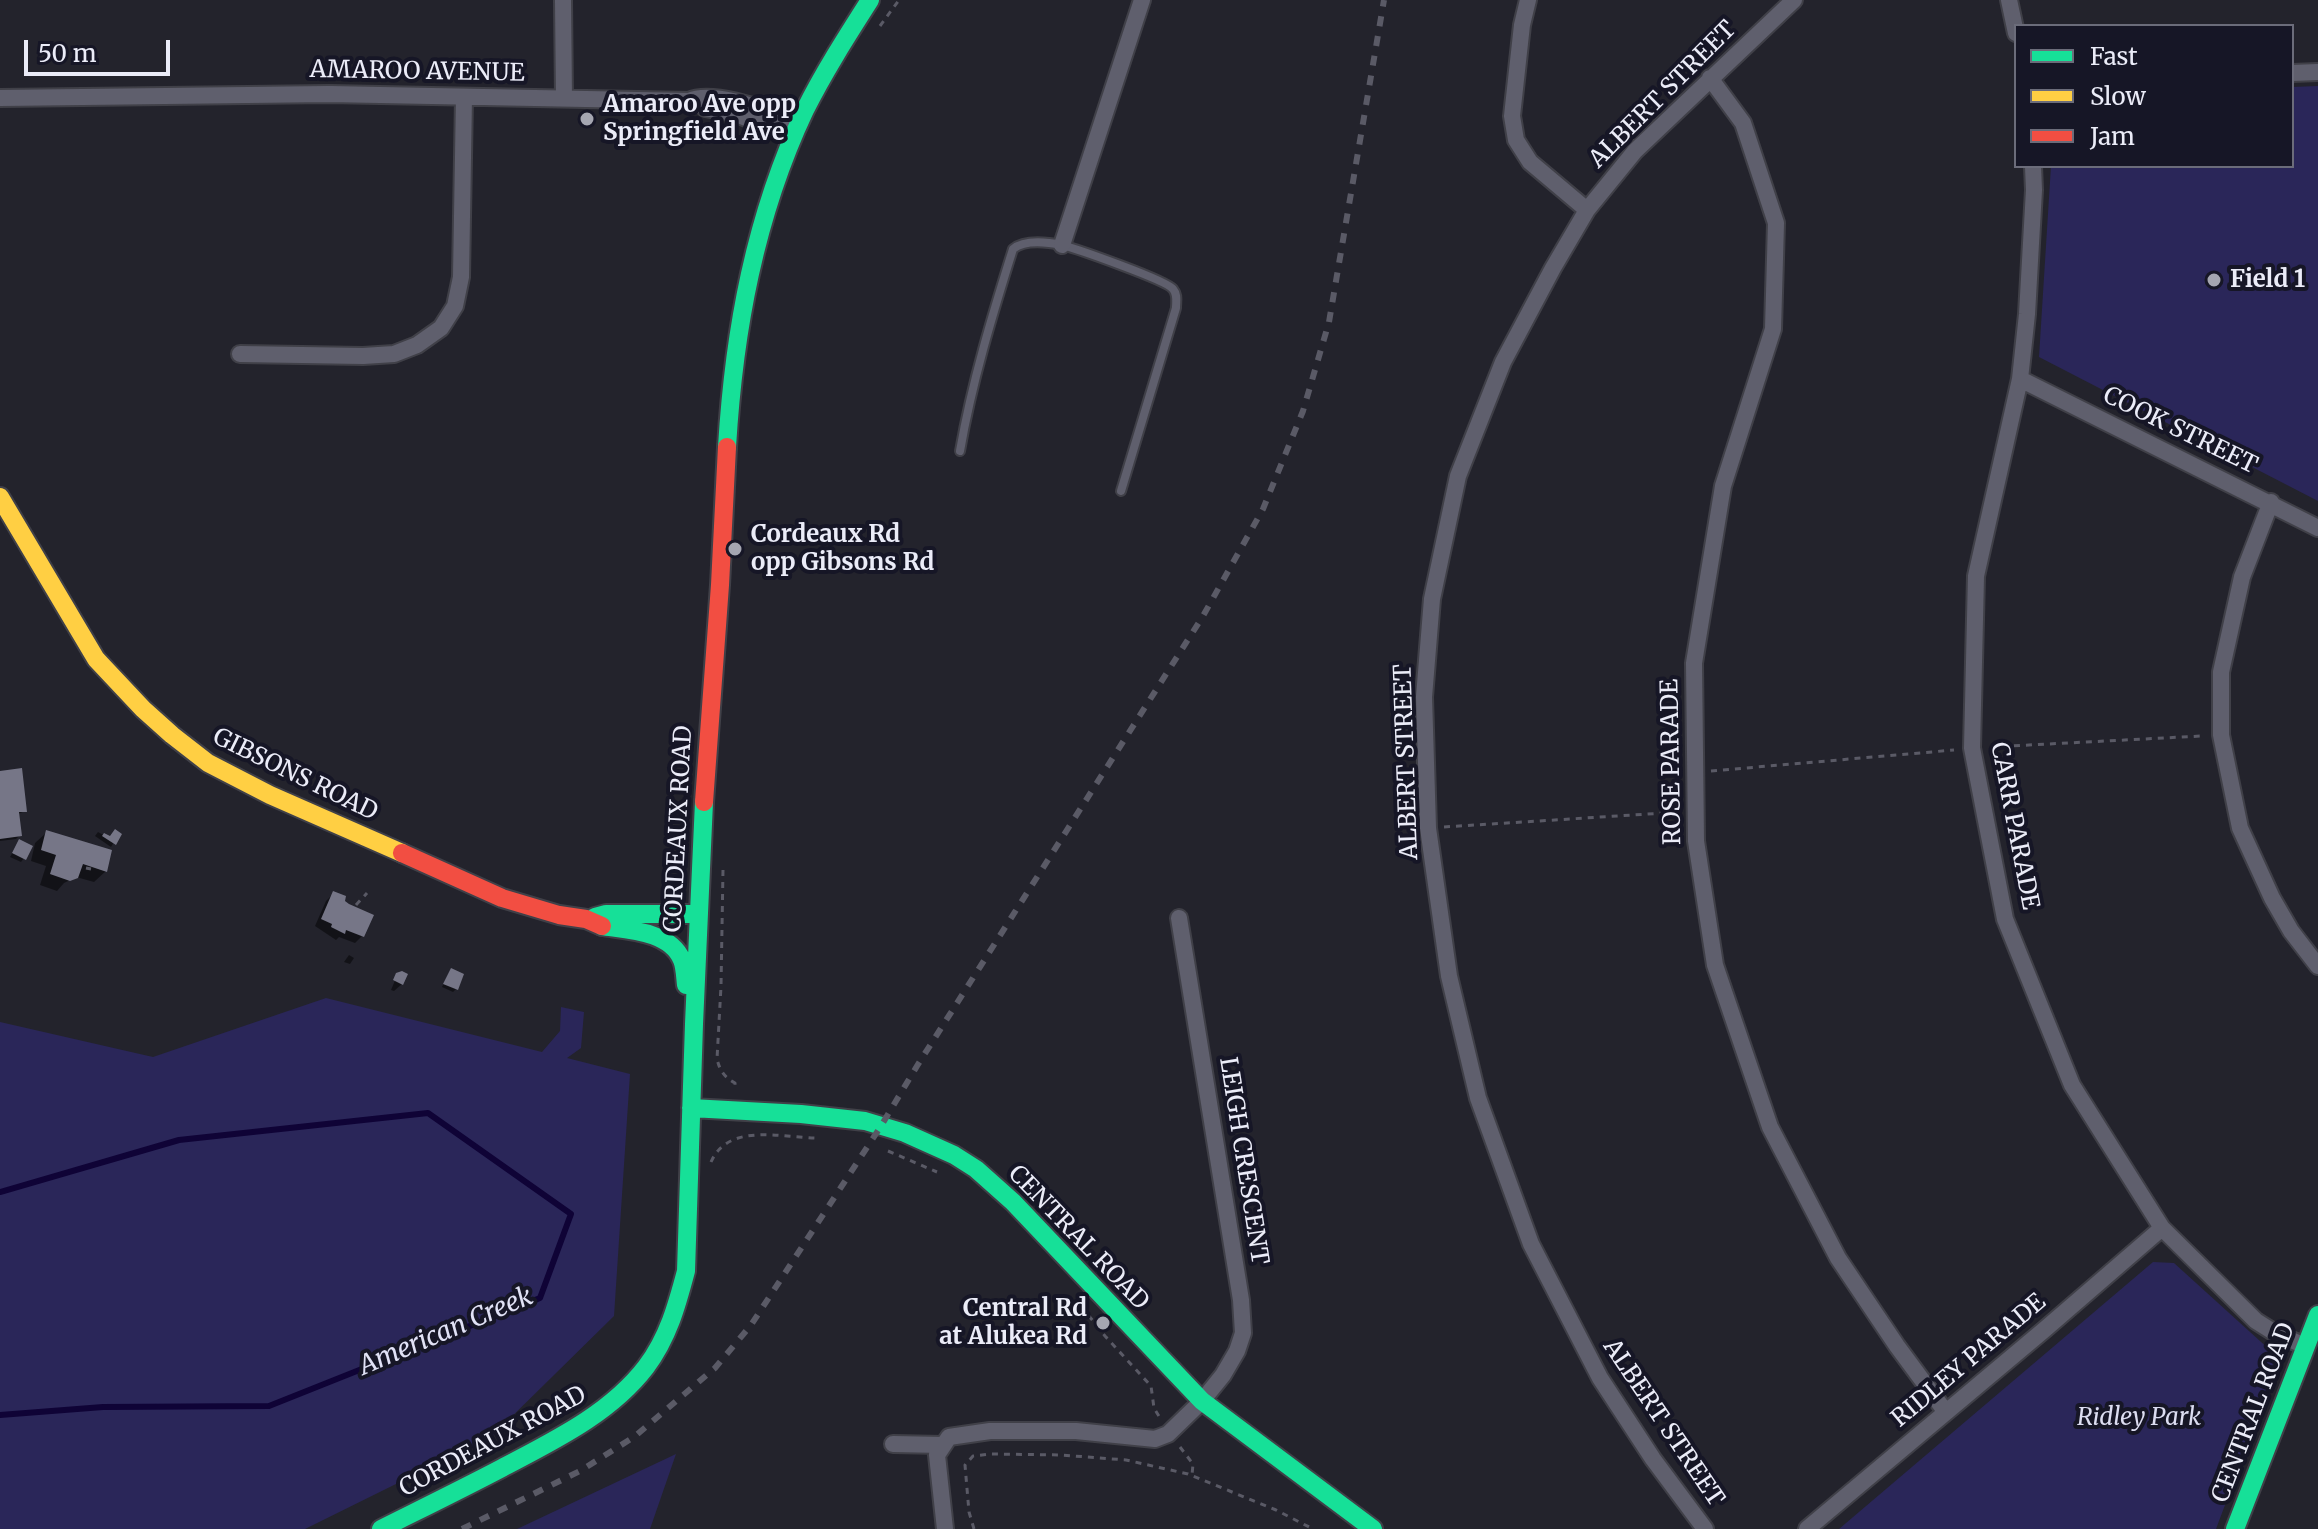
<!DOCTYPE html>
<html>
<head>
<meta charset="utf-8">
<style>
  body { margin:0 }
  #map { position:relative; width:2318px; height:1529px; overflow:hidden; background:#23232c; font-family:Merriweather,serif }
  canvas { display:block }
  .legend { position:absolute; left:2014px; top:24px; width:280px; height:144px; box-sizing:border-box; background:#161626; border:2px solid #6b6c7a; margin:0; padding:10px 14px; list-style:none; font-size:24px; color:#ebecf8 }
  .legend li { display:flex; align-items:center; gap:16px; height:40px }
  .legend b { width:40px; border:2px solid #6b6c7a }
  .scale { position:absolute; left:24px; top:40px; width:146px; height:36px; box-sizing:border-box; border:4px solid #ebecf8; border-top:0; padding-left:10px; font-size:24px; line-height:28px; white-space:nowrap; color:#ebecf8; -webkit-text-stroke:6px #161626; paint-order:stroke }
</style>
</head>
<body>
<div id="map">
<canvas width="2318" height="1529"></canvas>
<ul class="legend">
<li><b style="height:10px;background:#16e098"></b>Fast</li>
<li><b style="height:10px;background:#ffcf43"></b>Slow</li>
<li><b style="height:10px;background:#f24e42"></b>Jam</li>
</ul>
<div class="scale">50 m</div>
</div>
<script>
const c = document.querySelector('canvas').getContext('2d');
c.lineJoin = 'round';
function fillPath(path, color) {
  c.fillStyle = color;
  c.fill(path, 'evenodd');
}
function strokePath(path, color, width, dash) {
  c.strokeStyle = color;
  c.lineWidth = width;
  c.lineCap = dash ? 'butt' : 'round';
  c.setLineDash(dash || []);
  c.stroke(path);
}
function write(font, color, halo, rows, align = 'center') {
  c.font = font + ' Merriweather,serif';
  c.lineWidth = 8;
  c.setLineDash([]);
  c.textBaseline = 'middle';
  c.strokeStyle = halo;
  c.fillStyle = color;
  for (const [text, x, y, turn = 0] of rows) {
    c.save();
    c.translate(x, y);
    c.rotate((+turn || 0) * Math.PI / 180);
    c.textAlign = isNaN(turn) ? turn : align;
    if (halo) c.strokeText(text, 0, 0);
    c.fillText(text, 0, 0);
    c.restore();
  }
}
fillPath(new Path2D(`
  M2318 86V501L2039 357 2051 166H2292V87Z
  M326 998 542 1052 560 1031 561 1007 584 1012 581 1048 567 1058 630 1074 614 1316 491 1437 305 1529H0V1022L153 1057Z
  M2153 1262 2174 1263 2271 1351 2274 1374 2216 1529H1839Z
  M676 1454 650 1529H517Z`), '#2a2659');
fillPath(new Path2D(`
  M0 773 25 811 18 814 20 835 16 839 0 841Z
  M47 832 106 871 94 882 76 877 64 883 57 891 40 885 46 866 31 861 35 843Z
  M98 832 109 838 119 834 111 847 95 836Z
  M19 842 24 858 21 862 10 857Z
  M333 894 362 936 355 943 339 937 336 940 315 926 326 901Z
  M349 955 354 958 350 964 344 962Z
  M449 973 456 989 453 992 442 987Z
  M397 975 402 984 394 991 391 990 396 978H394Z`), '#0007');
strokePath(new Path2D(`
  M0 1192 179 1140 428 1113 571 1214 540 1298 269 1406 103 1407 0 1415`), '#0f0336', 6);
fillPath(new Path2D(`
  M22 768 27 812H19L22 836 0 839V771Z
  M115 829 122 834 116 845 102 836 104 833 110 836Z
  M46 830 112 850 107 872 83 864 78 878 70 881 50 874 56 855 41 850Z
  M19 839 33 846 26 860 12 853Z
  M333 891 346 896 345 901 349 904 374 915 364 937 346 930 345 934 331 927 332 924 321 919Z
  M451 968 464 974 458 990 443 984Z
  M402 971 408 974 403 985 393 980 396 973Z`), '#767687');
const lane = new Path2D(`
  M960 451C972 382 992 316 1013 249 1025 239 1047 242 1062 245 1077 249 1166 280 1173 289 1178 295 1176 301 1176 308L1121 491`);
const street = new Path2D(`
  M563 0 564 98
  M1528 0 1522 25 1512 116 1516 140 1530 162 1587 210
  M2009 0 2016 33
  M2292 73 2318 72
  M1710 78 1743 123 1776 223 1773 329 1723 486 1694 663 1696 841 1715 965 1770 1127 1838 1258 1897 1346 1945 1411
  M0 98 329 94 689 101C714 89 773 113 800 122
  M705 108 734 113 793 137
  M2033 166 2034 190 2027 314 2020 379 1976 576 1972 748 2005 919 2072 1085 2162 1228 2256 1321 2275 1333 2305 1346
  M1062 245 1142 0
  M240 354 363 356 394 354 417 345 441 328 455 306 461 277 464 97
  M2020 379 2318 528
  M2271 502 2242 577 2221 672V735L2240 828 2272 898 2291 931 2318 966
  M893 1444 943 1445
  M945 1529 937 1455 949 1437 990 1431H1076L1155 1439 1168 1434 1202 1401 1223 1375 1237 1351 1243 1333 1241 1300 1179 918
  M1705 1529 1653 1459 1600 1378 1531 1244 1478 1098 1449 976 1428 828 1424 697 1432 599 1458 476 1503 362 1553 268 1587 210 1635 151 1794 0
  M1807 1529 2044 1330 2162 1228`);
const fast = new Path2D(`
  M727 447C734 330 755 216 805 110 824 72 847 36 870 0
  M595 917 606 914H698
  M602 926C628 930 670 931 682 960 685 967 685 977 686 985
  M691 1108 801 1114 865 1121 905 1133 954 1155 976 1169 1013 1202 1202 1401 1373 1529
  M381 1529C421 1509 462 1489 502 1468 553 1441 610 1414 646 1367 668 1338 677 1305 686 1271L694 1024 704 802
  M2235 1529 2318 1315`);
const slow = new Path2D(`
  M0 497 96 659 143 709 172 735 208 763 270 795 402 853`);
const jam = new Path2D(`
  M704 802 720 585 727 447
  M402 853 502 898 559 915 586 919 602 926`);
strokePath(lane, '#404048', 12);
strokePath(street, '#404048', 20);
strokePath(fast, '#404048', 22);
strokePath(slow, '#404048', 22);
strokePath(jam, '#404048', 22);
strokePath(new Path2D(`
  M880 26 899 0
  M1990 747 2202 736
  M1711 771 1954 750
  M1444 827 1680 812
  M86 868 91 869
  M723 870 721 986 717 1059C720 1071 724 1077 735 1083V1090
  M356 905 367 893
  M888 1151 937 1172
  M711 1162C728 1123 780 1137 815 1138
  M1081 1306 1105 1336 1151 1386 1154 1408 1160 1418
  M1180 1447 1193 1464 1192 1475
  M974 1529 969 1512 965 1465 973 1456 990 1454 1061 1455 1126 1460 1188 1474 1276 1510 1313 1529`), '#5a5a66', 3, [6, 6]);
strokePath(lane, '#5f5f6d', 8);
strokePath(street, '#5f5f6d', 16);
strokePath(fast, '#16e098', 18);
strokePath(slow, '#ffcf43', 18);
strokePath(jam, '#f24e42', 18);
strokePath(new Path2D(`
  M462 1529 580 1471 634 1437 715 1368 751 1325 881 1126 917 1066 1203 616 1263 509 1303 411 1329 322 1384 0`), '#5a5a66', 6, [10, 10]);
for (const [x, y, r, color] of [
  [587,119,8,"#a5a6b1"],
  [2214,280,8,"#a5a6b1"],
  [735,549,8,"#a5a6b1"],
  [1103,1323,8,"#a5a6b1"]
]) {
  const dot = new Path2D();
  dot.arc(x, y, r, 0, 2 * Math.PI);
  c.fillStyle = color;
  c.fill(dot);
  strokePath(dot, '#161626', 3);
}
write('24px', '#ebecf8', '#161626', [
  ["AMAROO AVENUE",417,72,1],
  ["ALBERT STREET",1663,95,-45],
  ["COOK STREET",2180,431,26],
  ["ALBERT STREET",1407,762,-92],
  ["ROSE PARADE",1672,762,-91],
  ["GIBSONS ROAD",295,775,26],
  ["CARR PARADE",2014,826,79],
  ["CORDEAUX ROAD",679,829,-87],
  ["LEIGH CRESCENT",1243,1161,81],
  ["CENTRAL ROAD",1078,1238,46],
  ["RIDLEY PARADE",1969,1361,-40],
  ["CENTRAL ROAD",2254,1413,-69],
  ["ALBERT STREET",1663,1423,56],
  ["CORDEAUX ROAD",493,1442,-28]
]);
write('bold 24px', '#ebecf8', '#161626', [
  ["Amaroo Ave opp",603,105],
  ["Springfield Ave",603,133],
  ["Field 1",2230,280],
  ["Cordeaux Rd",751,535],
  ["opp Gibsons Rd",751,563],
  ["Central Rd",1087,1309,"right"],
  ["at Alukea Rd",1087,1337,"right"]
], 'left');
write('italic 24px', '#dcddf1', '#161626', [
  ["Ridley Park",2139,1418]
]);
write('italic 26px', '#e1e2f6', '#161626', [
  ["American Creek",446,1332,-23]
]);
</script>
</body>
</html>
